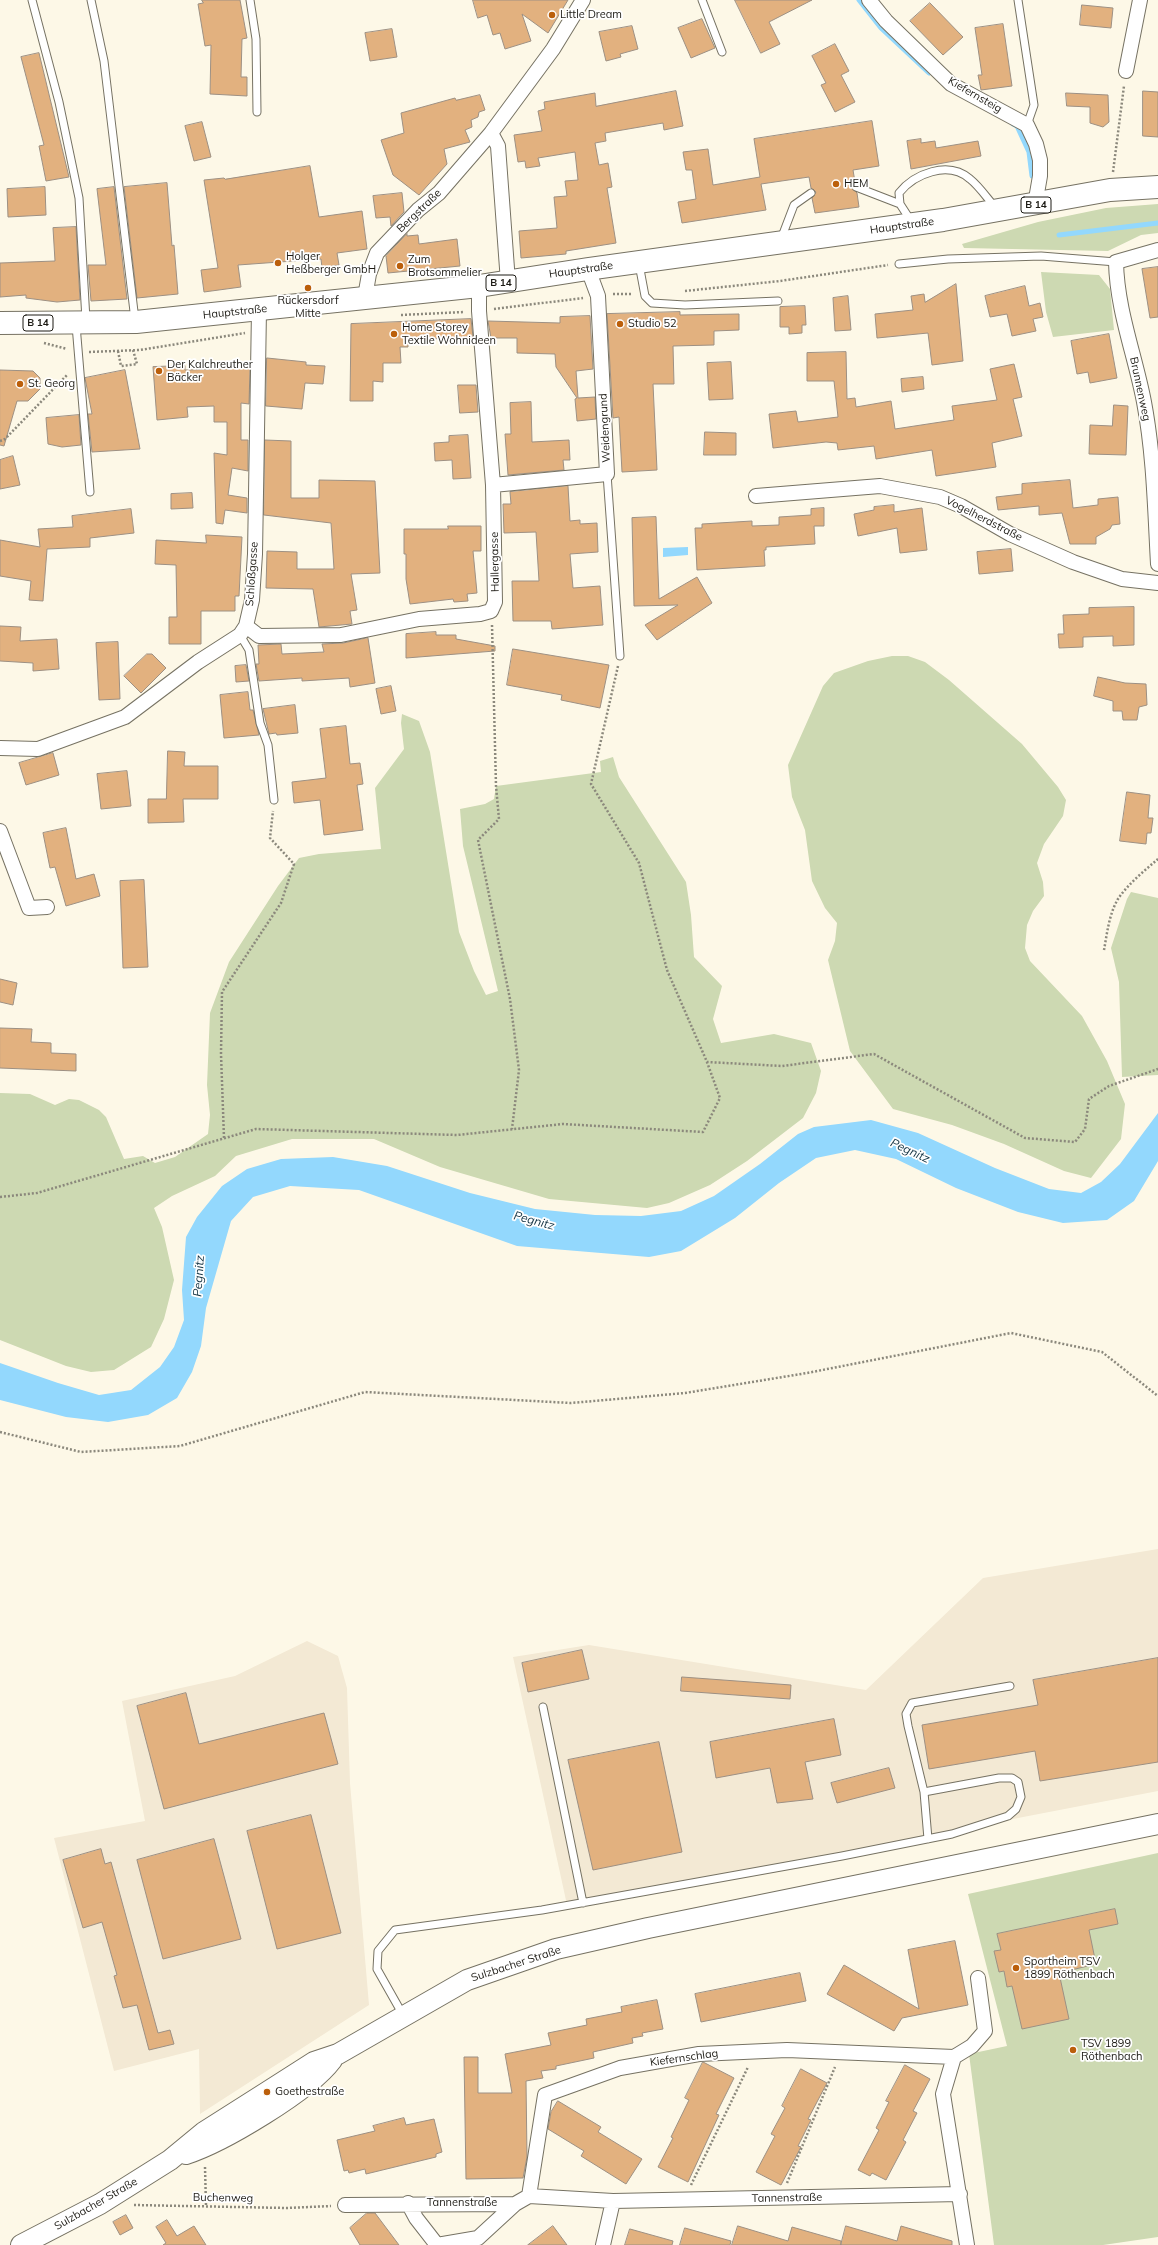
<!DOCTYPE html>
<html>
<head>
<meta charset="utf-8">
<style>
  body { margin:0 }
  canvas { display:block; background:#fdf8e7 }
</style>
</head>
<body>
<canvas width="1158" height="2245"></canvas>
<script>
const c = document.querySelector('canvas').getContext('2d');
c.lineJoin = 'round';
function fillPath(path, color) {
  c.fillStyle = color;
  c.fill(path, 'evenodd');
}
function strokePath(path, color, width, dash) {
  c.strokeStyle = color;
  c.lineWidth = width;
  c.lineCap = dash ? 'butt' : 'round';
  c.setLineDash(dash || []);
  c.stroke(path);
}
function write(font, color, halo, rows, align = 'center') {
  c.font = font + ' Mulish,sans-serif';
  c.lineWidth = 3.5;
  c.setLineDash([]);
  c.textBaseline = 'middle';
  c.strokeStyle = halo;
  c.fillStyle = color;
  for (const [text, x, y, turn = 0] of rows) {
    c.save();
    c.translate(x, y);
    c.rotate((+turn || 0) * Math.PI / 180);
    c.textAlign = isNaN(turn) ? turn : align;
    if (halo) c.strokeText(text, 0, 0);
    c.fillText(text, 0, 0);
    c.restore();
  }
}
fillPath(new Path2D(`
  M1158 1549V1791L567 1905 513 1657 589 1645 866 1690 983 1578Z
  M307 1641 338 1656 347 1688 350 1783 369 2005 200 2114 199 2049 114 2071 54 1838 145 1821 122 1701 235 1676Z`), '#f3e9d4');
fillPath(new Path2D(`
  M1158 204V233L1141 235 1108 251 964 248 962 244 1038 222 1106 208Z
  M1041 272 1099 275 1110 289 1114 330 1053 337 1046 312Z
  M892 656H908L925 662 949 680 1022 744 1058 787 1066 800 1063 816 1044 844 1037 863 1043 882 1044 896 1033 911 1027 925 1025 948 1030 961 1082 1016 1107 1061 1125 1104 1121 1139 1091 1178 1064 1171 1004 1144 952 1125 893 1109 850 1051 828 960 835 941 837 923 825 908 812 881 805 830 792 797 788 765 823 686 834 673 868 661Z
  M402 714 419 721 430 752 459 932 474 971 486 995 498 991 463 846 460 809 485 804 494 799 496 786 601 772 600 761 613 757 619 777 686 882 691 915 694 957 722 986 713 1019 721 1043 774 1034 811 1043 821 1071 816 1093 803 1118 747 1161 710 1185 669 1203 647 1208 549 1199 440 1167 374 1139H292L236 1156 215 1176 172 1196 154 1208 162 1227 174 1280 164 1319 151 1347 114 1370 91 1372 66 1366 0 1340V1093L30 1094 55 1105 69 1099 79 1100 99 1110 106 1117 124 1159 143 1156 155 1163 175 1157 208 1134 210 1115 207 1085 210 1013 229 962 278 886 299 858 319 854 381 849 375 788 404 749 401 723Z
  M1131 892 1158 898V1075L1122 1077 1119 982 1111 948 1127 899Z
  M1158 1853V2237L1103 2245H994L969 2054 1007 2046 968 1894Z`), '#cdd9b2');
fillPath(new Path2D(`
  M688 547V555L663 557V548Z
  M1158 1113V1161L1134 1201 1107 1220 1063 1223 1018 1212 956 1188 896 1159 855 1150 816 1158 779 1183 735 1218 681 1251 649 1257 517 1246 359 1190 290 1186 253 1197 231 1221 206 1308 201 1346 192 1372 177 1398 148 1415 108 1422 66 1417 0 1400V1363L58 1383 99 1395 131 1390 160 1367 174 1347 184 1320 182 1290 186 1237 197 1217 222 1186 247 1169 281 1159 333 1157 387 1166 470 1193 535 1209 595 1215 641 1216 681 1211 714 1196 760 1164 798 1134 814 1127 871 1120 918 1133 995 1168 1049 1189 1081 1193 1101 1182 1120 1164Z`), '#93d8fd');
strokePath(new Path2D(`
  M859 0 881 28 929 73
  M1013 124 1017 126 1029 152 1032 176
  M1059 235 1158 223`), '#93d8fd', 5);
const building = new Path2D(`
  M202 0H240L247 38 242 39 241 77H247V96L210 94 211 45 205 46 198 4 203 3Z
  M473 0H568L548 33 522 14 531 41 505 49 500 33 493 35 487 15 478 18Z
  M735 0H812L769 22 780 44 761 53Z
  M930 3 963 37 943 55 910 21Z
  M1082 5 1113 8 1111 28 1080 25Z
  M702 19 715 48 691 58 678 28Z
  M1003 24 1012 86 981 90 978 75H982L975 28Z
  M632 26 638 49 620 54 621 57 606 61 599 32Z
  M392 29 397 57 370 61 365 33Z
  M835 44 849 71 841 75 855 102 835 112 821 85 826 83 812 56Z
  M39 53 69 177 46 181 39 146 44 145 21 57Z
  M676 91 683 126 664 130 663 123 605 133 606 141 595 143 599 165 608 163 612 187 607 188 616 243 566 251V254L521 258 519 231 557 228 554 197 567 196 565 181 578 180 575 152 538 158 540 166 526 168 525 161 518 162 514 135 542 131 538 111 545 109 544 102 595 93 596 106Z
  M1143 91 1158 92V137L1143 136Z
  M1066 93 1108 95 1109 122 1103 127 1090 123V107L1067 106Z
  M480 95 485 110 479 112 478 117 471 120 472 127 465 130 470 142 444 149 447 164 419 195 393 175 381 140 404 133 401 113 455 98 456 100Z
  M872 121 879 166 853 170 855 182 851 187 857 193 859 207 815 213 812 198 816 192 811 188 809 177 761 184 766 210 682 223 678 202 696 199 692 170H686L683 152 708 149 713 185 760 177 754 139Z
  M202 122 211 157 194 161 185 126Z
  M921 139V143L935 141 936 148 978 141 981 156 911 169 907 141Z
  M310 166 319 217 362 211 367 249 337 253 339 265 322 268 321 259 238 265 241 287 204 292 201 270 218 268 204 180 224 178 225 179Z
  M167 183 172 246 174 245 178 294 137 298 124 187Z
  M45 187 46 215 8 217 7 189Z
  M114 187 127 299 91 301 88 265H106L97 189Z
  M402 193 404 212 391 226 390 217 376 218 373 196Z
  M76 227 80 300 57 302 26 298V295L0 297V263L55 261 53 228Z
  M407 234V236L418 235 419 244 457 239 460 266 388 273 386 256Z
  M1158 267V317L1150 318 1142 269Z
  M956 284 963 361 932 365 928 333 877 338 875 314 913 310 911 296 924 294 925 302Z
  M1025 286 1029 306 1040 303 1043 317 1033 319 1036 331 1012 336 1007 314 990 317 985 296Z
  M848 296 851 330 835 331 833 298Z
  M805 306 806 325H802V333L789 334V327H780V307Z
  M680 312V315L739 314V330L714 331V345L673 346 674 384H653L657 470 622 472 619 417 613 418 607 314Z
  M590 316 593 369 576 371 578 398 595 397 596 419 577 421 575 399 577 398 556 367 555 354 517 353V338H491L488 321 560 323V317Z
  M471 319 473 337 408 340V347H400L401 363H383V382L373 381V401H350L351 324Z
  M1109 334 1117 378 1090 383 1088 372 1077 374 1071 341Z
  M846 352 847 399 855 398 856 407 891 401 895 429 954 420 952 406 997 400 990 369 1014 364 1022 397 1013 399 1022 436 992 443 996 467 936 476 932 450 876 459 874 446 838 450 837 443 826 442 773 448 769 414 796 411 798 422 838 417 834 381H807V353Z
  M267 358 306 362V365L325 366 323 384 305 383 302 409 266 406Z
  M731 362 733 399 709 400 707 363Z
  M185 366V370L250 368 249 404 241 403V440H248V471L232 468 228 495 247 498V513L225 510 223 524 216 523 214 453 227 455V422H214V406L187 407 188 417 157 420 153 367Z
  M0 370 33 371 40 378V389L28 401H17L4 446 0 445Z
  M125 370 140 449 92 452 88 414H92L85 378Z
  M923 377 924 389 902 392 901 379Z
  M458 385H476L478 412 460 413Z
  M531 402 532 442 569 440 570 460H563L564 470 508 475 505 434H511L510 403Z
  M1114 405 1128 406 1126 455 1089 454 1090 425 1112 426Z
  M79 415 81 445 62 447 48 444 46 418Z
  M705 432 736 433V455H704Z
  M468 435 471 478 453 479 452 460 435 461 434 443 449 442V436Z
  M265 440 291 441V498H319V480L375 481 380 573 351 574 357 610 350 611 352 624 319 627 313 589 266 588 267 551 297 552V569H334L331 523 264 515Z
  M13 456 20 485 0 489V460Z
  M1070 480 1073 508 1098 505V499L1118 497 1120 524 1112 525 1110 529 1096 537V544H1070L1062 513 1039 515V506L998 510 996 497 1022 494V484Z
  M568 486 570 521 580 520V524L597 523 598 552 570 554 573 588 600 586 603 625 552 629 551 621H513L512 581H539L536 532 504 533 503 504H511L510 492Z
  M192 493 193 508 171 509V494Z
  M894 505V512L922 508 927 550 900 553 897 528 858 536 854 514 874 510V507Z
  M824 508V526H814L815 544 766 547V550H764L765 566 697 570 695 528H702V524L752 521V526L779 525V517L811 515V509Z
  M131 509 134 533 90 538V547L47 549 43 601 29 600 31 581 0 576V540L40 547 38 529 73 527 72 516Z
  M656 517 659 599 697 577 712 603 657 640 645 625 678 605 634 606 632 518Z
  M448 526H481V551H473L477 593 467 594 468 601 454 602 453 599 410 604 406 579V554H404V529H448Z
  M206 535 242 537 239 596H235V611H201V644H169V617H177L176 565 155 564 156 540 206 543Z
  M1011 549 1013 571 979 574 977 552Z
  M1134 607V645L1113 646V636L1083 637V647L1059 648 1058 634H1064L1063 615 1089 614V608Z
  M0 626 21 627 20 641 57 639 59 669 33 671V663L0 661Z
  M436 632V635H456V639L495 646V651L406 658V634Z
  M368 638 375 683 350 687 349 678 302 681V678L259 681 256 664H259L258 645 281 644 282 654 324 652 322 644 343 643Z
  M118 642 120 699 99 700 96 643Z
  M513 649 609 665 600 708 561 700 562 695 507 685Z
  M147 654H152L166 668 141 693 124 676Z
  M246 665 249 681 236 682 235 666Z
  M1098 677 1125 683 1146 684 1147 705 1139 707 1137 720H1123L1122 711H1113V701L1094 696Z
  M391 686 396 711 381 714 376 689Z
  M248 692 250 710H253L259 735 224 738 220 695Z
  M295 705 298 733 277 735 276 733 269 734 263 709Z
  M346 726 350 764 360 763 363 784 357 785 363 830 324 835 320 800 294 803 292 782 326 778 320 729Z
  M168 751 185 752 184 766H218V799H183L184 822 148 823V799H166Z
  M53 753 59 775 26 785 19 763Z
  M127 771 131 806 101 809 97 774Z
  M1127 792 1150 795 1148 818H1153L1151 833H1147L1146 844 1120 841Z
  M66 828 76 879 94 874 100 896 66 906 55 867 50 868 43 833Z
  M144 880 148 967 123 968 120 881Z
  M0 979 17 983 13 1005 0 1002Z
  M0 1028 32 1029 31 1042 51 1043V1053L76 1054V1071L0 1068Z
  M582 1650 589 1679 528 1692 522 1663Z
  M1158 1658V1762L1040 1781 1035 1751 929 1769 922 1725 1038 1705 1033 1680Z
  M682 1677 791 1685 790 1699 681 1691Z
  M186 1693 199 1744 324 1713 338 1764 164 1809 137 1706Z
  M834 1719 841 1755 805 1762 813 1799 777 1803 770 1768 716 1778 710 1742Z
  M659 1742 682 1852 593 1870 568 1760Z
  M889 1768 895 1788 837 1803 831 1783Z
  M311 1815 341 1933 277 1949 247 1831Z
  M214 1839 241 1939 163 1959 137 1860Z
  M101 1849 105 1864 111 1862 158 2033 170 2030 174 2044 149 2050 137 2005 123 2008 114 1976 117 1975 102 1922 83 1928 63 1860Z
  M1115 1909 1118 1924 1089 1930 1096 1964 1059 1973 1069 2019 1022 2029 1012 1986 1007 1987 1004 1971 999 1972 994 1951 1001 1950 997 1934Z
  M955 1941 968 2005 902 2018 894 2031 827 1994 844 1965 919 2009 908 1950Z
  M800 1973 806 2001 701 2022 695 1994Z
  M657 2000 663 2029 642 2033 643 2036 632 2038 633 2043 593 2052 594 2058 556 2066V2069L541 2071 543 2078 526 2081 527 2157 523 2178 466 2179 464 2057H478V2093H512L505 2054 551 2045 548 2033 587 2025 586 2019 622 2012 621 2007Z
  M703 2062 734 2078 716 2114 719 2115 688 2182 658 2167 673 2138 671 2137 689 2100 685 2098Z
  M905 2065 930 2079 913 2111 917 2113 903 2140 906 2142 886 2180 872 2173 870 2176 858 2170 879 2130 876 2128 889 2102 886 2101Z
  M801 2069 827 2083 808 2119 811 2120 798 2146 801 2147 781 2185 756 2172 775 2136 771 2134 785 2108 782 2106Z
  M558 2101 601 2127 598 2132 642 2159 626 2184 581 2156 584 2151 548 2129 551 2112Z
  M404 2118 406 2125 434 2119 442 2152 436 2154V2157L366 2174 365 2169 349 2173 348 2170 344 2171 337 2140 375 2131 373 2126Z
  M367 2213H375L399 2245H360L350 2228Z
  M126 2215 133 2228 120 2235 113 2222Z
  M167 2220 177 2236 194 2226 206 2245H163L166 2243 156 2227Z
  M553 2226 567 2245H528Z
  M738 2226 788 2241 792 2227 841 2241V2245H732Z
  M846 2226 897 2241 901 2226 952 2241V2245H841Z
  M685 2228 731 2241 730 2245H680Z
  M630 2229 673 2241 672 2245H625Z`);
fillPath(building, '#e2b17f');
strokePath(building, '#9d9083', 1);
const lane = new Path2D(`
  M32 0 59 102 79 198 86 320
  M91 0 104 61 135 320
  M250 0 256 39 257 112
  M702 0 722 52
  M1018 0 1034 105 1027 125
  M856 187 900 204
  M911 221 900 204 899 193C914 174 948 160 970 179 979 186 987 198 995 207
  M781 239 794 205 811 193
  M639 264 645 296 652 303 685 305 778 301
  M899 264 948 259 1041 256 1116 262
  M76 325 90 492
  M607 474 620 656
  M240 635 249 650 260 723 268 745 274 800
  M543 1707 583 1903
  M924 1792 908 1726 906 1714 912 1703 1010 1686
  M403 2015 377 1969 378 1951 395 1930 542 1910 842 1856 952 1834 1008 1816 1016 1809 1021 1797 1018 1782 1012 1778H999L924 1792 928 1839`);
const street = new Path2D(`
  M869 0 886 21 951 84 1027 125 1036 144 1040 160V176L1035 205
  M1126 71 1140 0
  M491 133 498 146 508 282
  M1158 250 1116 262C1117 310 1135 355 1144 402 1154 455 1155 510 1158 564
  M365 297 369 274 377 253 418 210 439 193 491 133 553 49 583 0
  M493 485 607 474 598 296 588 269
  M756 496 880 486 940 497 961 506 1010 534 1073 562 1122 579 1158 583
  M246 626 259 636 341 635 419 619 480 614 491 611 495 602 493 485 479 311V286
  M0 748 38 749 125 717 198 662 240 635 246 626 252 600 255 554 259 310
  M0 831 29 908 47 907
  M529 2196 545 2095 620 2068 699 2054 787 2050 954 2057
  M408 2203 416 2218 437 2245 478 2238 515 2204
  M345 2205 515 2204 529 2196 613 2201 960 2194
  M603 2245 613 2201
  M967 2245 943 2094 954 2057 972 2046 985 2031 978 1978`);
const secondary = new Path2D(`
  M186 2154C223 2142 309 2091 332 2060
  M21 2245 100 2204 170 2160 204 2132 267 2092 314 2062 338 2054 467 1980 556 1949 648 1928 1158 1824`);
const primary = new Path2D(`
  M0 323 136 322 479 286 588 269 943 220 1110 190 1158 187`);
strokePath(lane, '#767263', 9);
strokePath(street, '#767263', 16);
strokePath(secondary, '#767263', 22);
strokePath(primary, '#767263', 24);
strokePath(new Path2D(`
  M1113 172 1124 86
  M685 291 780 281 888 265
  M613 294H632
  M494 309 583 298
  M401 315 464 312
  M44 343 67 349
  M118 351 121 366 137 364 133 350
  M89 352 140 350 245 333
  M0 441 5 439 68 374
  M492 625 496 786 499 819 478 840 510 999 519 1070 512 1129
  M618 666 591 784 639 863 667 970 707 1062 782 1066 874 1054 1025 1138 1075 1142 1085 1129 1089 1099 1109 1086 1158 1069
  M1104 950C1107 934 1109 914 1118 899 1128 884 1144 871 1158 859
  M224 1138 221 1054 222 992 281 903 294 864 270 838 273 811
  M0 1197 37 1193 256 1129 457 1135 563 1124 703 1132 720 1098 707 1062
  M0 1432 81 1452 180 1446 365 1392 571 1403 685 1393 807 1373 1011 1333 1102 1352 1158 1396
  M205 2167 206 2206
  M787 2183 835 2067
  M691 2185 748 2067
  M134 2205 287 2208 331 2206`), '#8b887c', 2.5, [2, 2]);
strokePath(lane, '#fff', 7);
strokePath(street, '#fff', 14);
strokePath(secondary, '#fff', 20);
strokePath(primary, '#fff', 22);
for (const [x, y, r, color] of [
  [552,15,4,"#bb5f0b"],
  [836,184,4,"#bb5f0b"],
  [278,263,4,"#bb5f0b"],
  [400,266,4,"#bb5f0b"],
  [308,288,4,"#bb5f0b"],
  [620,324,4,"#bb5f0b"],
  [394,334,4,"#bb5f0b"],
  [159,371,4,"#bb5f0b"],
  [20,384,4,"#bb5f0b"],
  [1016,1968,4,"#bb5f0b"],
  [1073,2050,4,"#bb5f0b"],
  [267,2092,4,"#bb5f0b"]
]) {
  const dot = new Path2D();
  dot.arc(x, y, r, 0, 2 * Math.PI);
  c.fillStyle = color;
  c.fill(dot);
  strokePath(dot, '#fff', 1.5);
}
for (const [x, y, w] of [
  [1036,205,30],
  [501,283,30],
  [38,323,30]
]) {
  const box = new Path2D();
  box.roundRect(x - w / 2, y - 8, w, 16, 3);
  c.fillStyle = '#fff';
  c.fill(box);
  strokePath(box, '#1d1b15', 1);
}
write('bold 10px', '#1d1b15', null, [
  ["B 14",1036,205],
  ["B 14",501,283],
  ["B 14",38,323]
]);
write('11px', '#1d1b15', '#fff', [
  ["Little Dream",560,15],
  ["HEM",844,184],
  ["Holger",286,257],
  ["Heßberger GmbH",286,270],
  ["Zum",408,260],
  ["Brotsommelier",408,273],
  ["Rückersdorf",308,301,"center"],
  ["Mitte",308,314,"center"],
  ["Studio 52",628,324],
  ["Home Storey",402,328],
  ["Textile Wohnideen",402,341],
  ["Der Kalchreuther",167,365],
  ["Bäcker",167,378],
  ["St. Georg",28,384],
  ["Sportheim TSV",1024,1962],
  ["1899 Röthenbach",1024,1975],
  ["TSV 1899",1081,2044],
  ["Röthenbach",1081,2057],
  ["Goethestraße",275,2092]
], 'left');
write('11px', '#1d1b15', '#fff', [
  ["Kiefernsteig",975,95,30],
  ["Bergstraße",419,211,-44],
  ["Hauptstraße",902,226,-8],
  ["Hauptstraße",581,270,-8],
  ["Hauptstraße",235,312,-6],
  ["Brunnenweg",1140,389,78],
  ["Weidengrund",605,428,-93],
  ["Vogelherdstraße",984,519,27],
  ["Hallergasse",495,562,-91],
  ["Schloßgasse",252,574,-86],
  ["Sulzbacher Straße",516,1964,-18],
  ["Kiefernschlag",684,2058,-8],
  ["Buchenweg",223,2198,1],
  ["Tannenstraße",787,2198,-1],
  ["Tannenstraße",462,2203],
  ["Sulzbacher Straße",96,2204,-30]
]);
write('italic 12px', '#113141', '#fff', [
  ["Pegnitz",910,1151,25],
  ["Pegnitz",534,1221,15],
  ["Pegnitz",199,1276,-86]
]);
</script>
</body>
</html>
